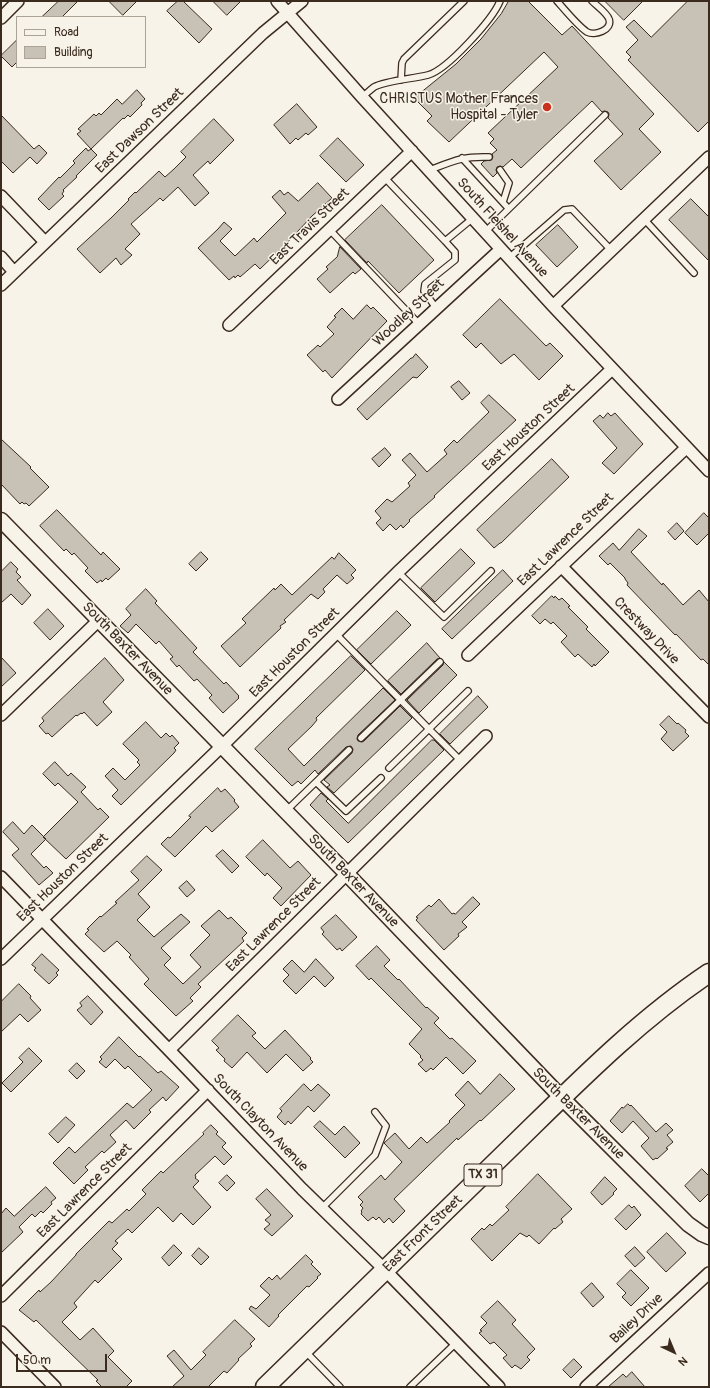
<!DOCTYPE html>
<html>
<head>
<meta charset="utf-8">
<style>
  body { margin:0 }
  #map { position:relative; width:710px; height:1388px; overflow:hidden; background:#f7f3e8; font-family:Pangolin,sans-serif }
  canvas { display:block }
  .frame { position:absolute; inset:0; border:2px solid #3b2a1e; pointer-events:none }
  .legend { position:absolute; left:16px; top:16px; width:130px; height:52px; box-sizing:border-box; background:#f7f3e8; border:1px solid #aca397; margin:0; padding:5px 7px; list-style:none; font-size:12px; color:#3b2a1e }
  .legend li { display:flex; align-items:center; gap:8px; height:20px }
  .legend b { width:20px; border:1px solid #aca397 }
  .north { position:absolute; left:654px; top:1332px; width:40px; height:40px; -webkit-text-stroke:3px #f7f3e8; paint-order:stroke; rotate:136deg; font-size:11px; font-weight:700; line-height:16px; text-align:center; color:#3b2a1e }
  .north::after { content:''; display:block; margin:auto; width:14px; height:18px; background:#3b2a1e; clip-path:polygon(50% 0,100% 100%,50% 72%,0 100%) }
  .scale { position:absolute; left:16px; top:1354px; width:91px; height:18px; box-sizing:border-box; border:2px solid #3b2a1e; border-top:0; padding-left:5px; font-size:12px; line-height:14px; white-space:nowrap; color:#3b2a1e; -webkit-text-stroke:3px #f7f3e8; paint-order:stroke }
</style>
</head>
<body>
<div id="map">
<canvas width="710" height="1388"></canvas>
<div class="frame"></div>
<ul class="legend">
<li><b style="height:5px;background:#f7f3e8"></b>Road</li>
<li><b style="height:11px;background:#c8c1b6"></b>Building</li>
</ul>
<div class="north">N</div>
<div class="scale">50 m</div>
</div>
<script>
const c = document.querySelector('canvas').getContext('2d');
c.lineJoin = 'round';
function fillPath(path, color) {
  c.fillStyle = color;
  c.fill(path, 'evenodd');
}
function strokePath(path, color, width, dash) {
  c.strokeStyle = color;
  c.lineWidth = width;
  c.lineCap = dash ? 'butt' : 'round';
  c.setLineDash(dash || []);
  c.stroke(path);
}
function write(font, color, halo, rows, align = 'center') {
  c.font = font + ' Pangolin,sans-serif';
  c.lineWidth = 3;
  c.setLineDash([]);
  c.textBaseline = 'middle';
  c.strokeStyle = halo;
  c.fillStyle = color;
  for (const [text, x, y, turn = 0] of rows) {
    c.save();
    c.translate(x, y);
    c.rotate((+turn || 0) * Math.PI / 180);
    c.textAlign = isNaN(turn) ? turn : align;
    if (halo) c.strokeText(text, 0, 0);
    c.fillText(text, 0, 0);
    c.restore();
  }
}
const building = new Path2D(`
  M59 1H78L62 17H42Z
  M109 1H137L123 15Z
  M178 1H183L212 29 199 43 167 11Z
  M213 1H241L227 15Z
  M509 1H528L562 35 572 26 654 114 639 129 661 152 621 190 594 161 623 134 608 118 609 114 608 112 604 111 602 112 592 101 521 168 512 159 503 167 500 166 497 167 496 170 497 173 493 177 481 164 484 161 491 160 493 157 492 154 497 150 490 143 494 139 488 133 558 67 544 52 449 142 427 121 432 116 414 98 456 64 481 39 501 14Z
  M605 1H643L624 20Z
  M688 1H709V121L698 132 628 60 631 57 626 52 638 40 626 27 634 20 651 37Z
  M17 40V62L12 67 1 56Z
  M137 90 145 99 141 103 142 105 130 117 128 115 124 119 123 118 91 149 97 155 76 176 77 177 63 190 64 191 62 194 64 196 49 210 38 199 59 177 60 178 75 163 73 161 86 148 88 151 91 149 77 134 81 131 78 129 94 114 96 116 99 113 101 115 117 99 122 104Z
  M297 104 317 127 308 135 306 133 298 140 296 138 290 144 274 125Z
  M1 115 34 149 39 145 47 153 37 164 30 157 13 173 1 161Z
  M214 119 234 140 210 164 208 161 193 175 209 193 195 206 178 187 163 201 160 198 131 224 140 234 125 249 132 255 121 265 116 258 100 273 77 249 111 218 129 200 128 199 135 192 136 193 159 171 165 177 174 169 186 157 181 152Z
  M338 138 364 165 346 182 320 156Z
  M318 183 332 198 312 216 286 244 260 269 255 264 240 277 238 275 235 278 234 276 229 280 198 248 218 229 224 222 232 229 220 241 235 256 254 238 257 242 286 213 272 197 280 190 284 195 288 192 298 201Z
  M691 199 709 217V261L669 220Z
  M382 205 434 260 399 293 368 261 367 263 345 240Z
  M558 225 578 247 557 267 536 245Z
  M340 247 361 269 355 274 353 272 330 293 317 279 328 269 326 267 337 257Z
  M500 299 546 346 550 343 563 356 539 380 514 354 501 364 481 343 476 348 463 335Z
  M367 305 371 309 373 307 387 321 332 378 325 370 323 372 307 355 318 345 320 347 334 334 327 327 336 317 334 316 342 308 353 319Z
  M416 354 428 367 417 378 413 377 367 420 357 409 411 358H412Z
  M459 381 470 393 462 400 451 387Z
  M489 395 516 420 434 496 435 497 409 520 410 521 403 528 401 525 396 530 390 524 383 531 376 523 381 518 375 511 387 499 392 502 410 486 408 483 416 475 402 460 410 453 427 472 447 454 444 450 454 440 457 443 489 412 481 403Z
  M608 413 611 416 615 413 643 444 614 474 602 463 617 448 593 421 600 415 603 418Z
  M1 439 31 467 30 468 49 487 29 506 26 503 24 504 22 502 20 504 1 484Z
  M385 448 391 455 379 467 372 459Z
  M552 459 569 477 501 543H500L494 548 477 530Z
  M57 510 101 555 103 552 120 569 108 580 106 578 102 582 101 580 97 583 85 571 88 568 74 553 72 555 66 549 64 551 40 526Z
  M704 513 709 518V533L697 545 685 533Z
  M677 523 684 531 675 540 668 532Z
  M639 529 647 536 631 552 662 585 663 583 683 605 699 590 709 602V665L703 659 701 660 676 634 675 635 627 585 628 583 625 579V578L610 563 608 565 599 556 613 543 619 550Z
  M461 549 475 563 435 602 421 588Z
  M201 552 208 559 196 571 189 564Z
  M339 553 356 570 351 575 354 578 347 584 337 575 323 589 325 592 318 599 311 594 284 620 286 622 280 626 281 628 240 667 221 646 246 623 242 619 274 588 275 590 281 584 292 595 332 557 334 559Z
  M11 562 18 569 16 572 21 577 17 580 31 595 22 605 11 594 1 603V572Z
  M503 570 513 581 452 639 442 629Z
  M146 589 157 601 155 603 197 648 193 652 224 684 226 682 239 696 238 697 239 698 223 713 209 698 212 695 197 679 194 681 179 665 177 667 170 659 173 657 159 641 156 644 136 624 128 633 120 626 131 615 126 609Z
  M552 596 554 598 555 596 559 600 562 598 570 606 568 607 588 627 586 629 609 652 595 666 594 664 592 667 578 654 575 657 561 642 567 636 553 622 551 624 545 619 540 624 532 616Z
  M48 609 64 626 50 640 34 623Z
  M397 611 411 625 371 664 357 650Z
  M427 643 440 658 437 659 401 694 388 681Z
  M351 656 365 670 316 718 317 720 312 726 288 749 304 766 383 688 395 700 358 735 357 739 358 741 362 742 364 741 400 706 412 718 334 793 327 787 330 785 324 780 352 753 353 749 351 746 346 747 318 774 315 770 301 784 298 781 292 786 255 749Z
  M1 657 16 673 1 687Z
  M105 658 124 680 103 702 112 712 97 726 84 712 82 714 81 713 77 716 76 715 52 737 48 733 46 734 39 726 44 721 42 718Z
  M444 662 457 675 419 713 407 700 443 665Z
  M478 696 488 707 450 744 440 734Z
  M669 716 677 724 678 723 686 730 685 732 689 736 673 751 661 739 667 732 660 725Z
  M146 722 161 738 166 733 170 737 172 735 179 743 174 748 176 750 174 753 121 805 112 796 118 790 105 776 113 768 125 780 140 765 137 762 139 760 123 744Z
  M432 740H434L444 750 348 843 310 805 321 793 328 799 326 801 348 823Z
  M55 762 68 776 71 773 86 787 81 792 98 810 100 808 109 817 66 859 43 837 78 802 58 783 55 786 43 774Z
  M218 788 221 792 225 789 235 800 234 801 239 807 212 832 206 826 175 857 161 844 168 837 170 838 191 817 189 816Z
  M13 822 24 834 32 825 46 839 31 854 44 868 46 866 53 873 39 885 12 855 19 849 3 832Z
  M263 840 290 868 298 861 311 875 281 906 273 898 282 888 267 873 265 876 246 857Z
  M223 850 239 866 232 873 216 856Z
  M147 856 162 870 138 894 150 907 137 920 154 937 181 914 190 922 161 948 171 958 164 965 183 984 201 967 190 955 210 935 201 926 219 910 228 919 231 917 247 933 242 938 244 941 198 984 201 987 190 998 193 1001 176 1016 144 984 149 979 129 957 131 955 117 941 104 952 85 934 89 930 87 929 100 916 101 917 117 903 115 902 139 880 131 872Z
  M187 881 195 890 187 897 179 888Z
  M473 897 480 904 462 922 467 927 458 934 459 936 444 950 416 920 418 918 416 917 429 905 431 907 439 899 452 914 454 913 455 914Z
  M336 915 357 937 342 951 340 948 337 950 322 934 324 932 321 928Z
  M377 946 390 960 384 966 398 980 399 979 426 1008 427 1007 439 1018 434 1023 450 1039 452 1038 476 1061 463 1074 446 1057 433 1070 431 1068 426 1072 418 1064 423 1060 420 1057 421 1056 409 1044 422 1029 371 978 369 980 356 966Z
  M42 954 59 970 56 973 58 975 49 984 34 970 36 968 32 965Z
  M316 959 334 978 325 987 314 976 296 994 283 981 289 975 283 969 292 960 304 972Z
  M19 984 31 996 30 998 41 1010 28 1022 20 1014 1 1032V1002Z
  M88 996 103 1012 91 1025 77 1010 82 1006 80 1003Z
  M238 1015 256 1033 252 1036 265 1049 285 1030 311 1058 310 1059 313 1062 303 1071 286 1054 267 1073 247 1052 232 1068 224 1061 225 1059 216 1050 219 1048 212 1041Z
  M119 1037 139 1057 140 1056 158 1073 161 1071 179 1087 166 1101 163 1097 149 1110 151 1112 134 1129 126 1120 110 1135 116 1142 104 1153 102 1151 85 1167 88 1170 74 1184 53 1163 69 1147 75 1153 127 1103 133 1108 152 1090 128 1066 125 1069 115 1059 106 1068 99 1062 102 1059 100 1057 102 1055Z
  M29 1048 42 1061 11 1092 2 1083 23 1062 19 1058Z
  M77 1063 85 1071 77 1079 69 1071Z
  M500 1074 515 1089 481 1121 480 1120 458 1140 457 1138 394 1199 405 1211 393 1223 389 1218 384 1223 379 1217 376 1220 373 1217 368 1221 361 1214 362 1212 361 1211 363 1208 360 1205 363 1202 358 1197 381 1175 385 1180 402 1162 384 1143 395 1133 409 1149 421 1137 427 1143 450 1122 449 1121 465 1105 455 1095 468 1081 480 1094Z
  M304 1084 311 1091 318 1084 330 1095 314 1112 308 1106 291 1124 288 1121 285 1125 277 1117 282 1111 280 1109Z
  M628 1104 630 1106 631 1105 656 1132 666 1123 673 1130 667 1135 673 1142 666 1148 668 1149 657 1159 656 1158 653 1160 641 1146 649 1138 633 1121 622 1133 610 1121 622 1107 623 1108Z
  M66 1117 75 1125 58 1143 49 1134Z
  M320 1121 335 1135 344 1126 360 1143 345 1158 314 1127Z
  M211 1125 218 1132 216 1134 226 1143 222 1147 232 1157 224 1165 215 1156 195 1175 196 1177 195 1178 199 1181 193 1187 211 1207 193 1225 181 1213 173 1222 158 1207 132 1233 128 1229 115 1241 118 1243 112 1249 122 1259 98 1283 95 1280 74 1303 77 1307 62 1322 80 1340 93 1328 114 1351 108 1357 132 1381 126 1387H102L96 1381 98 1380 36 1320 34 1322 19 1310 39 1290 40 1292 51 1282 76 1255V1254L109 1221 112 1223 127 1209 129 1211 146 1194 142 1190 161 1171 163 1173 204 1134 203 1133Z
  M702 1169 709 1176V1193L700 1202 685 1186Z
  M538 1174 572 1209 561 1219 563 1222 555 1229 554 1228 539 1244 529 1235 527 1237 520 1233 492 1261 471 1239 482 1228 484 1230 490 1224 492 1226 509 1210 506 1207Z
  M227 1175 235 1183 227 1191 219 1183Z
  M605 1177 617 1189 613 1193 614 1194 602 1205 591 1193Z
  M46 1187 56 1198 51 1202 52 1204 43 1213 41 1211 35 1217 32 1214 19 1227 23 1232 1 1253V1214L6 1208 14 1216Z
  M267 1189 293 1216 272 1236 264 1229 270 1224 265 1220 271 1215 256 1199Z
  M629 1205 632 1208 634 1206 641 1215 626 1230 615 1219Z
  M667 1233 686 1253 666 1272 647 1252Z
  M174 1245 182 1253 169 1266 162 1258Z
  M635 1247 645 1258 635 1267 625 1256Z
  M199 1248 209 1257 201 1265 192 1256Z
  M306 1255 313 1262 311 1264 321 1274 317 1277 318 1278 309 1287 307 1286 278 1315 279 1316 269 1327 249 1309 251 1306 256 1309 270 1295 260 1286 269 1277 272 1280 277 1275 280 1279Z
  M631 1270 649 1288 631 1306 622 1297 626 1293 617 1284Z
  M592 1283 604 1297 593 1307 581 1293Z
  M498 1301 516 1320 512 1324 535 1349 527 1357 530 1360 521 1369 515 1365 512 1368 503 1358 507 1355 494 1342 490 1344 479 1333 482 1331 480 1330 487 1323 481 1317Z
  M235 1320 255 1339 250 1344 252 1346 238 1359 239 1360 227 1373 224 1371 208 1387H172L184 1376 167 1356 174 1350 191 1370 206 1355 203 1352Z
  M574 1359 582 1367 571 1378 563 1370Z
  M632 1372 645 1387H608L623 1374 626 1377Z`);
fillPath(building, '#c8c1b6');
strokePath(building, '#3b2a1e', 1);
const service = new Path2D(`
  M557 1C564 9 578 26 587 32 595 36 613 30 609 19 607 13 597 6 592 1
  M401 80 402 63 404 59 464 1
  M362 97C366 94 370 90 374 87 387 80 413 79 428 75 447 70 493 19 500 1
  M462 158 508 208
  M430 170C453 161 463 156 489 157
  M500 170 509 183 503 202
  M384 177 445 241 473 218
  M644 219 694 273
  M329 229 419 324
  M485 232 605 115
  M509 258 564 210 572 209 611 250
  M436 308 424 291 425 284 455 260V252L445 241
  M398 572 444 617 491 571
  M336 634 429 729 389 768
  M361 738 440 662
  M461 761 429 729 468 691
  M316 782 346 811 381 778
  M286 811 349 750
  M322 1208 375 1155 386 1126 375 1112
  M305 1351 340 1387
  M410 1387 456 1343`);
const minor = new Path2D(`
  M277 1 362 97 553 306 709 471
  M1 18 18 1
  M1 196 45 242
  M1 257 14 272
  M1 285 263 33 302 1
  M553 306 709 157
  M229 325 412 151
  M338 399 501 249
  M561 566 709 717
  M468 655 686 448
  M1 715 99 620
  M1 877 169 1050 302 1189 385 1270 499 1387
  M1 959 222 746 398 572 612 369
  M169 1050 486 736
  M1 1296 208 1090
  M1 1332 55 1387
  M586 1387 709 1273`);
const tertiary = new Path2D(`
  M1 520 347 874 562 1098 688 1224 702 1234 709 1237`);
const primary = new Path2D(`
  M265 1387C344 1310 424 1232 503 1155 569 1091 633 1024 709 973`);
strokePath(service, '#3b2a1e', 8);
strokePath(minor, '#3b2a1e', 14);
strokePath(tertiary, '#3b2a1e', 17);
strokePath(primary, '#3b2a1e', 21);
strokePath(service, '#f7f3e8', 5.5);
strokePath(minor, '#f7f3e8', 11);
strokePath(tertiary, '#f7f3e8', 14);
strokePath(primary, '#f7f3e8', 18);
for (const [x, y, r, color] of [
  [547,107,5,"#c8321e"]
]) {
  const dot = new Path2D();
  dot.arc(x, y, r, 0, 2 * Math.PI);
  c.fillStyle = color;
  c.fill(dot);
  strokePath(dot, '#f7f3e8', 1.5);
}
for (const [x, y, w] of [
  [483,1175,38]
]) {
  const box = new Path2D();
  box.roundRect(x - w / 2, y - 11, w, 22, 3);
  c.fillStyle = '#f7f3e8';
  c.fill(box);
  strokePath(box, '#3b2a1e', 1);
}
write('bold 13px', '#3b2a1e', null, [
  ["TX 31",483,1175]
]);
write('14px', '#3b2a1e', '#f7f3e8', [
  ["CHRISTUS Mother Frances",538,99],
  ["Hospital - Tyler",538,115]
], 'right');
write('14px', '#3b2a1e', '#f7f3e8', [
  ["East Dawson Street",140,131,-44],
  ["East Travis Street",310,227,-44],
  ["South Fleishel Avenue",502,228,48],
  ["Woodley Street",409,313,-43],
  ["East Houston Street",529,428,-43],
  ["East Lawrence Street",566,540,-44],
  ["Crestway Drive",646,631,46],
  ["South Baxter Avenue",127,649,46],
  ["East Houston Street",295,653,-45],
  ["East Houston Street",63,878,-44],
  ["South Baxter Avenue",353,881,46],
  ["East Lawrence Street",274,925,-45],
  ["South Baxter Avenue",578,1114,45],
  ["South Clayton Avenue",260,1123,46],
  ["East Lawrence Street",85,1191,-45],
  ["East Front Street",423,1234,-44],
  ["Bailey Drive",637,1319,-43]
]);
</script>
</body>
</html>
